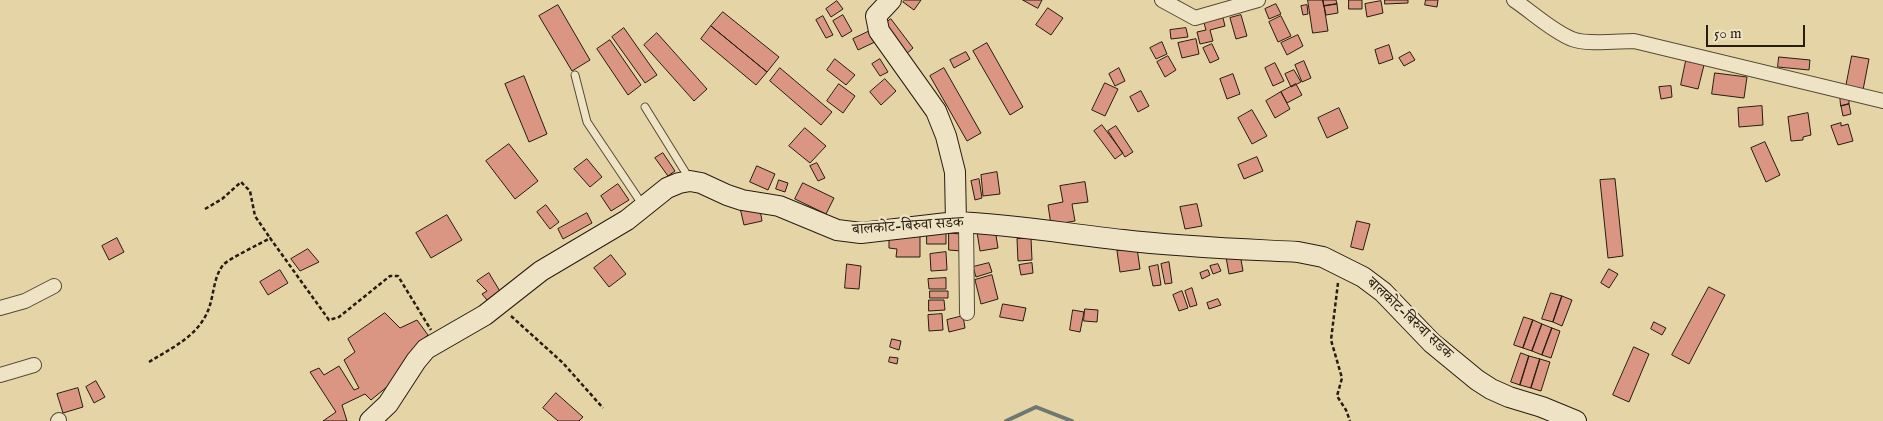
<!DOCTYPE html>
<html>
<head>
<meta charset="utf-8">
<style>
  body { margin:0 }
  #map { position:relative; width:1883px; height:421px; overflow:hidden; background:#e5d5a6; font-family:"IM FELL English",serif }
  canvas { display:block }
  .scale { position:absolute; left:1706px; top:25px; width:99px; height:22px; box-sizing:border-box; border:2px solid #271c10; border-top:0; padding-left:6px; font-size:15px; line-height:18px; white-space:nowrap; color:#271c10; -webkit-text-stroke:4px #eee4c5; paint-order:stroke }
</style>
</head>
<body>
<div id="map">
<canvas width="1883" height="421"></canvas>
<div class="scale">50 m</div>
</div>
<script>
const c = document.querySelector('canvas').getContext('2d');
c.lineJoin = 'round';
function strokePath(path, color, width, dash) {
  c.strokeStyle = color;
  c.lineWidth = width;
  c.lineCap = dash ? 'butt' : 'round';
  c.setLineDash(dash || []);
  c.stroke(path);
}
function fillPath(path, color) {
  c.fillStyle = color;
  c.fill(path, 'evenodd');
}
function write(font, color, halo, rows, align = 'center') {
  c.font = font + ' "IM FELL English","Noto Serif Devanagari",serif';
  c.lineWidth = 4.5;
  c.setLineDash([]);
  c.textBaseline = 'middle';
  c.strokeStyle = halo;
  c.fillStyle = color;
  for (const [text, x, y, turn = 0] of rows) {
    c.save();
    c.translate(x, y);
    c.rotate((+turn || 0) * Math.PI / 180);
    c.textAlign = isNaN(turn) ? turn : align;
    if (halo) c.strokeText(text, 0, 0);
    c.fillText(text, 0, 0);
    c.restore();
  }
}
strokePath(new Path2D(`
  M1006 421 1036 407 1072 421`), '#6d7872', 4);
const building = new Path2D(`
  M905 0H921L914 10 903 2Z
  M1023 0H1042L1038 8Z
  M1308 0H1323L1328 31 1313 33Z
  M1323 0H1336L1337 4 1324 6Z
  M1349 0H1362V9H1349Z
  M1385 0H1408V3L1385 4Z
  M1426 0H1438L1437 7 1425 5Z
  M837 1 843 9 831 17 826 9Z
  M1381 1 1383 13 1367 17 1365 4Z
  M1276 4 1281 14 1269 19 1265 9Z
  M1337 4 1338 13 1326 15 1324 6Z
  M558 5 590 60 572 71 539 16Z
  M1307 5 1308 14 1303 15 1301 6Z
  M1048 8 1063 18 1051 35 1036 25Z
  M723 12 779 57 767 72 711 26Z
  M843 15 852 31 842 37 833 21Z
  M1241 15 1247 36 1236 39 1230 18Z
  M823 16 833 35 826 38 816 20Z
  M1281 16 1291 36 1278 42 1269 22Z
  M1223 18 1225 26 1210 30 1213 41 1200 44 1197 32 1206 30 1204 23Z
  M891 19 913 48 904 56 880 28Z
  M711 26 767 72 756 85 701 39Z
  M624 28 657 75 645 83 612 37Z
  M1186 28 1188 37 1171 39 1170 30Z
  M874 29 879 40 858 50 853 39Z
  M657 33 707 89 694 101 644 45Z
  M1298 35 1303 46 1287 55 1281 43Z
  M1196 39 1199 54 1182 58 1178 43Z
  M610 40 641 85 628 95 597 49Z
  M1162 42 1167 54 1156 59 1150 48Z
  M987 43 1023 107 1010 115 973 51Z
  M1212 44 1219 59 1210 63 1203 48Z
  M1389 45 1393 59 1379 64 1375 50Z
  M966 52 970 59 954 68 950 60Z
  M1410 52 1415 60 1404 66 1399 58Z
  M1168 56 1176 70 1165 77 1157 62Z
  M1852 56 1869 59 1863 90 1846 87Z
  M1779 57 1810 60 1809 70 1778 67Z
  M835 59 855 75 846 85 827 70Z
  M880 59 888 72 880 76 872 64Z
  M1304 61 1311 78 1302 82 1295 65Z
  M1686 61 1704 65 1698 89 1681 85Z
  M1275 63 1284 81 1273 86 1265 68Z
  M780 68 832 112 821 125 770 81Z
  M944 68 981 133 967 141 930 76Z
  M1119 68 1125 81 1115 86 1109 74Z
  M1294 70 1301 82 1291 87 1285 74Z
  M1715 73 1747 77 1744 98 1712 94Z
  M1233 74 1240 94 1227 99 1220 79Z
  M524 76 547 134 529 142 505 84Z
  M885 79 896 91 881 105 870 92Z
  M1105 83 1118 89 1105 116 1092 110Z
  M839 84 855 96 843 113 827 101Z
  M1296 84 1302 95 1287 103 1281 92Z
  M1671 86 1672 97 1661 99 1659 87Z
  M1141 91 1149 106 1138 112 1130 97Z
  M1281 92 1290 109 1275 118 1266 101Z
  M1840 95 1849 97V104L1841 106Z
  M1849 104 1851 114 1843 116 1841 106Z
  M1762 106 1763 125 1739 127 1738 108Z
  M1339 108 1348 128 1327 138 1318 118Z
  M1252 110 1267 136 1252 144 1238 118Z
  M1808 113 1811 135 1803 137V140L1791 141 1788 117Z
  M1841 123V126L1848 124 1853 141 1838 145 1831 126Z
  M1102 125 1123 153 1115 159 1094 131Z
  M1116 126 1133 152 1125 157 1108 131Z
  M805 128 826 146 810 163 789 146Z
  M1765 142 1780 175 1766 182 1751 148Z
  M509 144 538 181 515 199 486 161Z
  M663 153 675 171 668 176 655 158Z
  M1257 157 1263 171 1244 179 1238 165Z
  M587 159 602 177 590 187 574 169Z
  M817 163 825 178 818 181 810 166Z
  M757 166 775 174 768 190 750 182Z
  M997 172 1000 194 983 196 981 175Z
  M979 179 982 198 975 200 971 181Z
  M1615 179 1623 256 1608 258 1600 180Z
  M779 180 788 183 785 192 776 189Z
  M1085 182 1088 202 1072 204 1075 221 1051 225 1048 205 1063 202 1060 186Z
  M803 183 834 198 826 214 795 199Z
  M618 184 629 200 611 211 601 196Z
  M759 204 762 221 744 225 740 208Z
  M1197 204 1202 226 1185 229 1180 207Z
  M546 205 559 222 550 229 537 212Z
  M587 213 592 223 563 239 558 229Z
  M447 215 462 240 431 258 416 233Z
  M1357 221 1370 224 1363 250 1351 247Z
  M927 229H946V244H927Z
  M995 229 998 248 980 251 977 232Z
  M920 233V257H896L897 249 889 248V237Z
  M949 233 961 234V251L949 250Z
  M117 238 124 252 109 260 102 246Z
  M1031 238 1032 260 1018 261 1017 239Z
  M1137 248 1140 269 1120 272 1117 251Z
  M308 249 319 262 300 271 291 259Z
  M946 252 947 270 931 271 930 254Z
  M1240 254 1243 271 1229 274 1226 257Z
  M611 255 626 274 609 287 594 268Z
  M1169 262 1172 283 1165 284 1161 264Z
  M989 263 992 272 976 277 973 267Z
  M1032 263 1033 273 1021 275 1019 265Z
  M847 264 861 266 859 289 845 288Z
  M1218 264 1221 271 1213 274 1210 266Z
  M1158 265 1161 285 1153 286 1149 267Z
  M1609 269 1618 274 1609 288 1601 283Z
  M280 270 288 283 268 295 260 282Z
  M1208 270 1210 275 1202 279 1200 273Z
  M489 273 501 293 487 300 482 294 487 291 477 281Z
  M992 275 998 299 981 304 975 280Z
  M946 278V289H929L928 279Z
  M1709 287 1725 295 1689 364 1672 355Z
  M1192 288 1197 305 1190 307 1185 291Z
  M930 291H948V298H930Z
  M1182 291 1188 308 1179 311 1173 295Z
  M1551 293 1562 296 1553 322 1542 319Z
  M1562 296 1572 300 1562 326 1553 322Z
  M1218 299 1221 305 1209 309 1207 303Z
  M929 300H944L945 310 929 311Z
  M1003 304 1026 308 1023 321 1000 317Z
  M1085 309 1098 310 1097 322 1084 321Z
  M1073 310 1084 312 1080 332 1070 330Z
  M385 313 400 328 417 320 428 335 420 342 388 386 371 400 365 394 342 405 347 421H323L336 412 310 372 319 368 324 375 339 366 354 390 359 388 344 360 355 352 348 339Z
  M942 314 943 330 929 331 928 315Z
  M963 316 965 328 949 332 947 320Z
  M1524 317 1533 320 1523 348 1514 345Z
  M1533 320 1542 324 1532 351 1523 348Z
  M1654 322 1666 328 1662 335 1651 329Z
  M1542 324 1552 328 1542 355 1532 351Z
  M1552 328 1560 331 1551 358 1542 355Z
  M892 339 901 341 899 350 890 347Z
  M1634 347 1649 354 1629 402 1613 395Z
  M1521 353 1529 356 1520 385 1511 382Z
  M1529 356 1540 359 1531 388 1520 385Z
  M890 357 898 358 897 364 889 362Z
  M1540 359 1550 362 1541 391 1531 388Z
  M96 381 105 397 94 403 86 387Z
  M78 388 83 407 63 413 57 394Z
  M556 393 583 417 579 421H558L543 408Z`);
fillPath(building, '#db9683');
strokePath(building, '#271c10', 1);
const lane = new Path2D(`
  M575 75 587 122 642 204
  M645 107 689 178`);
const street = new Path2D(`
  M1162 0 1195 18 1258 0
  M1514 0C1532 12 1552 31 1572 39 1586 45 1619 41 1634 41L1883 101
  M966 222 967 313
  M0 308 25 301 54 286
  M0 375 34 365
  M58 421 59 420`);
const secondary = new Path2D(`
  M891 0 876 16 879 31 936 111 946 136 955 172 956 222
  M370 421 388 404 416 361 426 349 485 315 541 271 627 220 667 188 679 183 690 181 701 183 727 195 742 200 779 206 837 230 861 233 956 222C1012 224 1067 234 1123 240 1181 247 1239 249 1298 252L1323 257 1363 277 1383 292 1432 343 1477 380 1491 389 1509 397 1542 407 1576 421`);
strokePath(lane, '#564a36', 9);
strokePath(street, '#564a36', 16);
strokePath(secondary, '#271c10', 22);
strokePath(new Path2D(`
  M205 209 222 199 241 182 250 191 255 216 270 238
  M1338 283 1331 340 1342 378 1337 396 1346 410 1350 421
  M511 316 563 363 603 408
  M149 362C173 347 201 335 210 305 214 292 214 277 223 265 230 258 260 244 270 238L329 320 339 317 390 276H398L431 330`), '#271c10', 2.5, [4, 2.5]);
strokePath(lane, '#eee4c5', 7);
strokePath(street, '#eee4c5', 14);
strokePath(secondary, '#eee4c5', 20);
write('15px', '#271c10', '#eee4c5', [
  ["बालकोट-बिरुवा सडक",908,227,-4],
  ["बालकोट-बिरुवा सडक",1409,319,43]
]);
</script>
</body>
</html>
